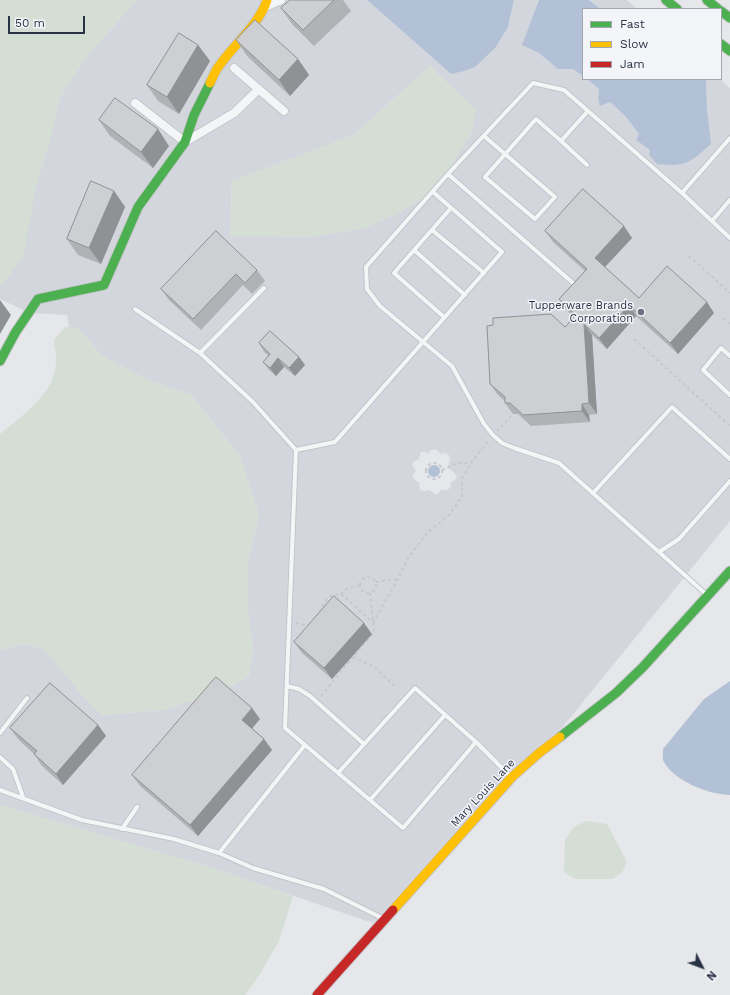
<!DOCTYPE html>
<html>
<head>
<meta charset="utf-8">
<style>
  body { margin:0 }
  #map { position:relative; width:730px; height:995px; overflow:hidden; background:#e5e7ea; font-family:"Work Sans",sans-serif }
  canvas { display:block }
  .legend { position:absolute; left:582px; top:8px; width:140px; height:72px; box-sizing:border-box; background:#f3f5f9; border:1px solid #a3a7b1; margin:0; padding:5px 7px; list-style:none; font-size:12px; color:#2a3245 }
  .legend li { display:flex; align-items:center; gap:8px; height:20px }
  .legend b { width:20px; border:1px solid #a3a7b1 }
  .north { position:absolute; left:682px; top:947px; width:40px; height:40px; -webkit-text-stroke:3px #f3f5f9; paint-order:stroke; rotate:132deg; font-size:11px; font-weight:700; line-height:16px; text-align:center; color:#2a3245 }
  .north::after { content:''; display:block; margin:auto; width:14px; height:18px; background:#2a3245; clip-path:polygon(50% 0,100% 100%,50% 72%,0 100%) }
  .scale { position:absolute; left:8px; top:16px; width:77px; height:18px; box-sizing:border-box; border:2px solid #2a3245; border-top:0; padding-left:5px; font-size:12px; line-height:14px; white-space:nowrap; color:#2a3245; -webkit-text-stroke:3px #f3f5f9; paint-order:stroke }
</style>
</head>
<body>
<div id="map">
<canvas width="730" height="995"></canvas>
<ul class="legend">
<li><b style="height:5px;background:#4caf50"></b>Fast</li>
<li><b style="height:5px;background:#ffc107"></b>Slow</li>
<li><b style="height:5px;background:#c62828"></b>Jam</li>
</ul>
<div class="north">N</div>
<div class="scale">50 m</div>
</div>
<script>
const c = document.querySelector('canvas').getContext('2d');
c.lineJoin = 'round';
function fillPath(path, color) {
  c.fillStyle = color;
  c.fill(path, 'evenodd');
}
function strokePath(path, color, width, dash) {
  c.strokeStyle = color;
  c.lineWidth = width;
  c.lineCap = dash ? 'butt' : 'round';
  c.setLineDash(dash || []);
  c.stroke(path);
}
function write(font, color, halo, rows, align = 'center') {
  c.font = font + ' "Work Sans",sans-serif';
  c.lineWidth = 3;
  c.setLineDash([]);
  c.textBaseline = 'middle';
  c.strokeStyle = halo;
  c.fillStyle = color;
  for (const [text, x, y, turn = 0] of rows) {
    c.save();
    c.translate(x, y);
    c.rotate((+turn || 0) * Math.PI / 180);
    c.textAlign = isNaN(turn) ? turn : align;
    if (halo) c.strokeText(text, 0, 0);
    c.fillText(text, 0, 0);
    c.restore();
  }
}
fillPath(new Path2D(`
  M137 0H367L451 74 508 27 514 0H539L523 45 539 53 558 68 573 69 583 76V79H587L599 89 598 98 610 102 625 116 639 134 636 140 650 150 707 110 706 79H720L730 88V521L561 729 535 749 508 773 373 923 209 867 0 805V650L23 644 44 649 90 704 102 715 163 710 222 691 249 676 253 649 248 611V561L259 515 240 456 191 395 148 380 101 355 78 328H69L67 315 30 313 0 299V284H3L36 185 50 141 59 99 86 57ZM430 66 472 131 449 169 424 197 400 212 365 228 310 237 230 235 232 181 354 135ZM436 449 441 454 445 453 449 455 450 459 448 467 457 476 455 480 451 482 450 488 447 490H441L438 494H435L429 490 424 491 420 490 419 482 416 481 413 478V475L416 471 412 465 414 461 419 459 420 455 421 452H425L428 454 431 450Z
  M590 0H627L637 9H601Z`), '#d3d6dd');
fillPath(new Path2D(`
  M0 0H137L86 57 59 99 50 141 36 185 24 255 3 284H0Z
  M430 66 476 110 472 131 449 169 424 197 400 212 365 228 310 237 230 236 232 181 354 135Z
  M65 327 78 328 101 355 148 380 191 395 240 456 259 515 248 561V611L253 649 249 676 222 691 163 710 102 715 90 704 44 649 23 644 0 650V434C23 415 55 394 56 362 57 355 54 347 54 340Z
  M0 805 209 867 293 896 279 941 258 977 245 995H0Z
  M586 821 607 824 627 862 623 871 613 879H576L564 872 565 840 574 827Z`), '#d4ded5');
fillPath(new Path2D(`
  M367 0H514L508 27 495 48 475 67 464 71 451 74Z
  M539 0H589L601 9H583V76L573 69H558L539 53 522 45Z
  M587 79H706L707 110 711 144C690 163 686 167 657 164L649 155 650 150 636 140 639 134 625 116 610 102 600 106 598 98 599 89Z
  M428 471a6 6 0 1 1 12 0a6 6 0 1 1-12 0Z
  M730 681V795C710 795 674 781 664 762 662 759 663 753 663 749L704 699Z`), '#b3c1d6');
const lane = new Path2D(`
  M484 136 555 197 535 219 485 177 536 119 561 141 588 111
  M561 141 587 165
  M448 174 573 283
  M682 193 730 138
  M712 221 730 200
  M432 230 484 273
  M730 238 682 193 564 90 533 83 448 174 366 267 367 289 380 306 452 366 484 424 493 435 502 443 514 448 559 463 659 552 679 539 730 481
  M414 250 465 295
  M135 309 200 353 253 402 296 450 285 728 403 828 476 742 511 777
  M444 317 394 273 451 208
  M200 353 264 288
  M730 356 721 348 703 370 730 395
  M296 450 335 442 502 252 433 192
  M593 493 672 407 730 459
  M659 552 707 595
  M287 686 299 689 310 696 364 744
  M0 733 27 698
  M0 757 13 769 23 797
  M338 773 415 688 476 742
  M0 790 82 820 174 839 219 853 253 868 324 889 384 919
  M370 800 445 715
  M122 829 137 807
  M219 853 305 745`);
const street = new Path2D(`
  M265 7 281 0
  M234 68 284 111
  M135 103 185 142 234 113 259 89`);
const fast = new Path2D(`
  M666 0 677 9
  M707 0 718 9
  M721 11 730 18
  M721 44 730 51
  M0 361 15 333 38 299 104 285 138 207 185 142 194 115 210 83
  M560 737 616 693 643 667 730 571`);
const slow = new Path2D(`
  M210 83C213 77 215 71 219 66 233 46 260 23 267 0
  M393 910 512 777 539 753 560 737`);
const jam = new Path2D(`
  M317 995 393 910`);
strokePath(lane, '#c3c5c8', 6);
strokePath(street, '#c3c5c8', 10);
strokePath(fast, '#c3c5c8', 11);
strokePath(slow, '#c3c5c8', 11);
strokePath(jam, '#c3c5c8', 11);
strokePath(new Path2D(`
  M689 256 730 293
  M723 318 730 324
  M634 339 730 426
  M497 431 513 414
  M426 471a8 8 0 1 1 16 0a8 8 0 1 1-16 0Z
  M442 470 458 463H471
  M360 585a8 8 0 1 1 16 0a8 8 0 1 1-16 0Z
  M376 582 398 579
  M370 593 374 632 353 657 374 667 395 686
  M341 594 372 622
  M317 617 324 603 330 596 341 594 347 589 360 585
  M296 623 311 627
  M373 623 398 579 408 558 427 533 448 516 462 497V479L471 463 489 440
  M321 696 353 657`), '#c6c8cd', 2, [3, 3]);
strokePath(lane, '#f4f5f7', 4);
strokePath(street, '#f4f5f7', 8);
strokePath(fast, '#4caf50', 9);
strokePath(slow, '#ffc107', 9);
strokePath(jam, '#c62828', 9);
fillPath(new Path2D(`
  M290 0H343L351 11 314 46 292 24 281 8Z
  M236 40 298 59 309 75 290 96 247 56Z
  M198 45 210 61 179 114 158 101 147 85Z
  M99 120 169 146 153 168 110 136Z
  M114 191 125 207 101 264 78 255 67 239Z
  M545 231 632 238 605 267 639 298 714 313 678 354 636 316 607 349 592 335 597 414 589 415 590 422 531 426 518 414H513L505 403V401L498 395 490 384 565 327 574 318 567 310 559 299 585 271 553 242Z
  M257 270 265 281 252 294 243 285 201 330 169 300 161 289Z
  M259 343 299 357 305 365 295 376 284 367 276 376 269 370 263 362 269 356 264 352Z
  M372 634 332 679 302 653 294 642Z
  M260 719 252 728 264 739 272 750 198 836 140 786 132 775Z
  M98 725 106 736 63 785 42 766 34 754 18 739 10 728Z`), '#b0b2b5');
fillPath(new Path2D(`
  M198 45 210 61 179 114 167 97Z
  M298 59 309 75 290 96 279 80Z
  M158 129 169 146 153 168 141 152Z
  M114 191 125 207 101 264 89 248Z
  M624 226 632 238 603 269 595 258Z
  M0 300 11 315 0 334Z
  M707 302 714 313 678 354 670 343Z
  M629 305 636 316 607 349 599 338Z
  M584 324 592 335 597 414 589 403Z
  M299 357 305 365 295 376 289 368Z
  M278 358 284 367 276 376 270 368Z
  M582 404 589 415 590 422 582 411Z
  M364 623 372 634 332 679 324 668Z
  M252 708 260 719 250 731 242 720Z
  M98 725 106 736 63 785 56 774Z
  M264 739 272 750 198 836 190 825Z`), '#909194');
const building = new Path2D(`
  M290 0H334L303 30 281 8Z
  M255 20 298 59 279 80 236 40Z
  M179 33 198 45 167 97 147 85Z
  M115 98 158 129 141 152 99 120Z
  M91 181 114 191 89 248 67 239Z
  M583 189 624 226 595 258 639 298 667 266 707 302 670 343 629 305 599 338 584 324 589 403 582 404V411L523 415 510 403H505V397L490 384 487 326 493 325V318L551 314 565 327 576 315 559 299 587 269 545 231Z
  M216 231 257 270 245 283 236 274 193 319 161 289Z
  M270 331 299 357 289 368 278 358 270 368 263 362 270 354 259 343Z
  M334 596 364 623 324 668 294 642Z
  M216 677 252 708 242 720 264 739 190 825 132 775Z
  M50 683 98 725 56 774 34 754 37 751 10 728Z`);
fillPath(building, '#cdcfd3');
strokePath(building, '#909194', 1);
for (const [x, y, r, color] of [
  [641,312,4,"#6b717f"]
]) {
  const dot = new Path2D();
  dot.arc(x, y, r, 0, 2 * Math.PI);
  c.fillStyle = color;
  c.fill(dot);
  strokePath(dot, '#f3f5f9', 1.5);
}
write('11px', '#2a3245', '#f3f5f9', [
  ["Tupperware Brands",633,306],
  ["Corporation",633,319]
], 'right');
write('11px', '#2a3245', '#f3f5f9', [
  ["Mary Louis Lane",483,793,-47]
]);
</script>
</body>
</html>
